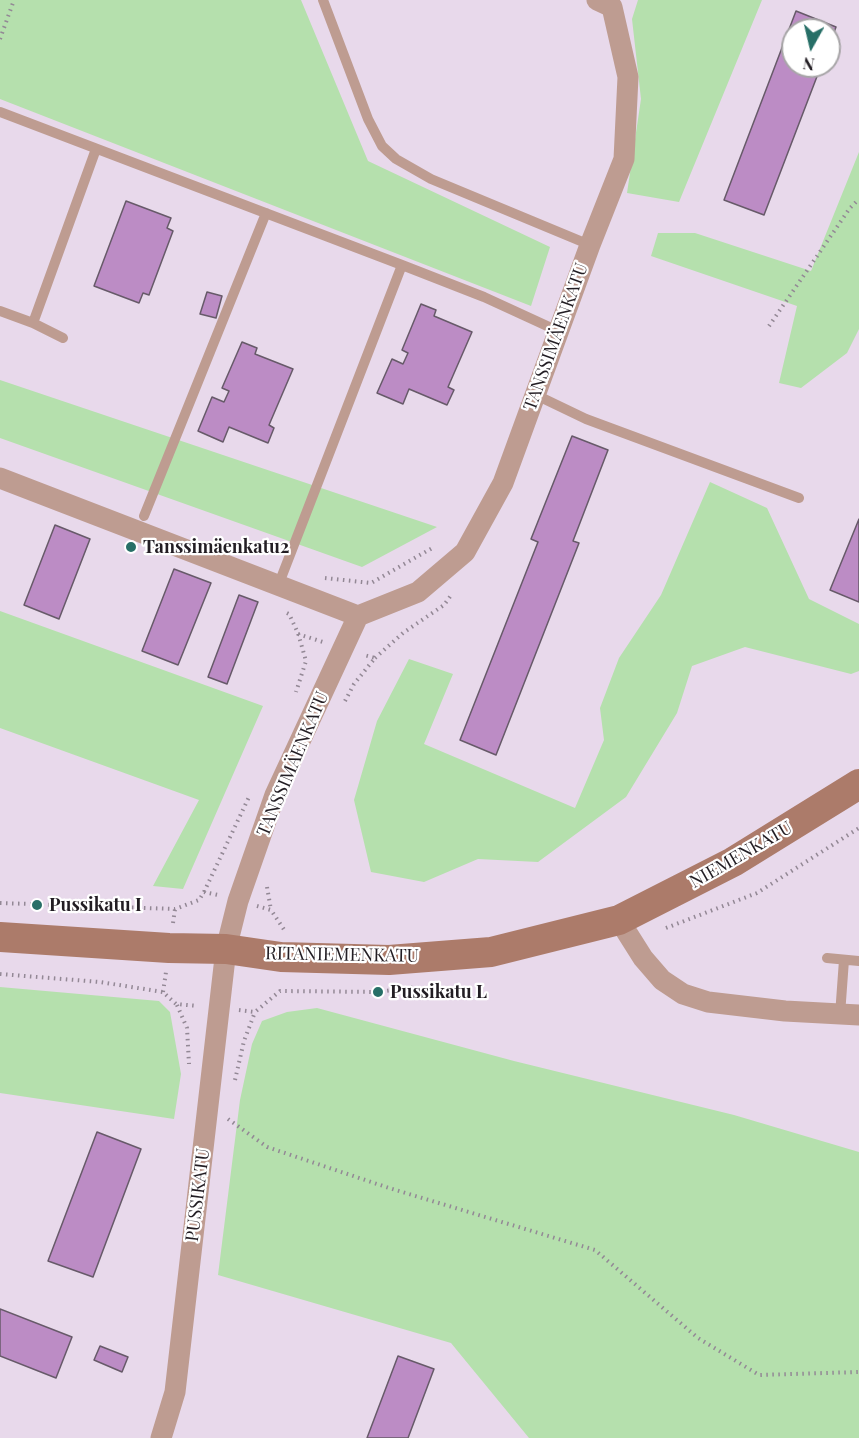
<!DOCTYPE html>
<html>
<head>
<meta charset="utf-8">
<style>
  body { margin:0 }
  #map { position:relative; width:859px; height:1438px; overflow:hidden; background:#e8d9eb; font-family:"Playfair Display",serif }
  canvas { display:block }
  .north { position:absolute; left:781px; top:18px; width:60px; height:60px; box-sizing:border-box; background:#fff; border:2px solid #a7a5a7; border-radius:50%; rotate:188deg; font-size:16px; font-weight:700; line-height:24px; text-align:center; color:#221d23 }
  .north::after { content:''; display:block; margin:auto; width:21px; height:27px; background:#276f67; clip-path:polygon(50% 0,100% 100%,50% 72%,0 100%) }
</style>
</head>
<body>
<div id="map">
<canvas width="859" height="1438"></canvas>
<div class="north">N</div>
</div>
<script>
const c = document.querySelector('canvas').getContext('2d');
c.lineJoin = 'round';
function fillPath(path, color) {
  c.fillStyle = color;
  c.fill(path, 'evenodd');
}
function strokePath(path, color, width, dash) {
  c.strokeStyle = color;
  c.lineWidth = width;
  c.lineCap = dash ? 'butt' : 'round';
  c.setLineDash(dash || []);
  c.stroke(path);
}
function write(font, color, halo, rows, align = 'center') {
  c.font = font + ' "Playfair Display",serif';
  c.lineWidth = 4.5;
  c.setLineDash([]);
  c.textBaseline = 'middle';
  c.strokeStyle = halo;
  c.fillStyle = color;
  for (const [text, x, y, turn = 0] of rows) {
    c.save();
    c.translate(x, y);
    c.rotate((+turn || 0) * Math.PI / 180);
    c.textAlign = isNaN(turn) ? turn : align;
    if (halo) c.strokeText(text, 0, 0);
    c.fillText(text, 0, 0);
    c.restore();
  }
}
fillPath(new Path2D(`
  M0 0H301L368 161 550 247 531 306 0 99Z
  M638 0H762L679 202 627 193 641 99 632 19Z
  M859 152V329L847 353 801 388 779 383 797 306 651 256 658 233H695L811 271Z
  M0 380 437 527 362 567 0 438Z
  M710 482 767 508 809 599 859 624V671L851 674 745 647 692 666 677 713 626 797 538 862 478 859 424 882 371 872 354 800 377 721 409 659 453 674 424 744 575 808 604 740 600 708 619 658 661 595Z
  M0 611 263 706 183 889 153 886 199 800 0 728Z
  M0 987 159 1001 170 1012 181 1074 174 1119 0 1093Z
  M317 1008 514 1061 734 1115 859 1152V1438H529L451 1343 218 1275 240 1100 252 1044 262 1021 287 1012Z`), '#b5e0ad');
const building = new Path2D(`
  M796 11 836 27 829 46V30H793V66H821L764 215 724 200Z
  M126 201 171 218 167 228 173 231 149 295 143 293 139 303 94 286Z
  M207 292 222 296 216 318 200 314Z
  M421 304 436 310 434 316 472 332 448 387 454 390 447 405 409 389 403 404 377 393 392 359 403 364 408 353 402 350Z
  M242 342 257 348 255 354 293 369 269 425 274 428 268 443 229 427 223 442 198 431 212 397 224 402 229 391 222 388Z
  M572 436 608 450 573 541 579 543 496 755 460 740 538 542 531 539Z
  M859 519V602L830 590Z
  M55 525 90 539 59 619 24 605Z
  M174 569 211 583 178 665 142 651Z
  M239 595 258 602 227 684 208 677Z
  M97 1132 141 1149 93 1277 48 1261Z
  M0 1309 72 1337 56 1378 0 1356Z
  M100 1346 128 1357 122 1372 94 1360Z
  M398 1356 434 1369 408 1438H367Z`);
fillPath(building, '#bc8cc5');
strokePath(building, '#675a69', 1.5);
strokePath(new Path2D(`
  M0 39 14 0
  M769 326 850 208 859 199
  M325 578 371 583 434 547
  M287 613 289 614 298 633 306 661 296 692
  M298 634 323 642
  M375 658 403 633 444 605 452 594
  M345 701 354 684 375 658 364 655
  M267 887 271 910
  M204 892 249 797
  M0 903 175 909 199 900 204 892 218 895
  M257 906 271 910 285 931
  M173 923 175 909
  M666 928 757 893 859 828
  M0 974 100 982 163 992 176 1004 198 1006
  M163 992 166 972
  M177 1005 187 1028 189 1064
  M239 1010 255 1012 280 991 378 992 415 987
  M235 1080 244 1041 255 1012
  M228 1119 267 1147 389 1188 595 1250 698 1338 759 1375 859 1372`), '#938895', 4, [1.5, 4.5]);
strokePath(new Path2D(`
  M323 0 368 119 382 146 396 159 431 179 590 245
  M0 112 402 265 484 297 558 331
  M0 311 33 323 63 338
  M33 323 96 149
  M536 395 586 419 799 498
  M144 516 266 213
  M278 586 402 265
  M827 958 859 961
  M840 1015 844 960`), '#be9c91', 10);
strokePath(new Path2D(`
  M0 478 358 616
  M619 920 643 958 662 980 683 994 708 1002 785 1011 859 1015
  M161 1438 175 1392 226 949 238 901 275 795 358 616 418 592 465 552 503 483 590 245 624 159 628 77 612 7 597 0`), '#be9c91', 21);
strokePath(new Path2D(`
  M0 937 169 948 226 949 281 957 389 960 491 952 619 920 733 862 859 784`), '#ac7b6a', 30);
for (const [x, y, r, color] of [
  [131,547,6,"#276f67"],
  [37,905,6,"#276f67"],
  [378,992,6,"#276f67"]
]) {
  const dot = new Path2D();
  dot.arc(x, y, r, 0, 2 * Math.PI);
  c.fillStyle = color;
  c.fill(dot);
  strokePath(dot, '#fff', 2);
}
write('18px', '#221d23', '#fff', [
  ["TANSSIMÄENKATU",556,337,-70],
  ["TANSSIMÄENKATU",293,764,-67],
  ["NIEMENKATU",741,855,-30],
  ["RITANIEMENKATU",342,955,1],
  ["PUSSIKATU",198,1195,-83]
]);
write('bold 18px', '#221d23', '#fff', [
  ["Tanssimäenkatu2",143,547],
  ["Pussikatu I",49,905],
  ["Pussikatu L",390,992]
], 'left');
</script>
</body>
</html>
